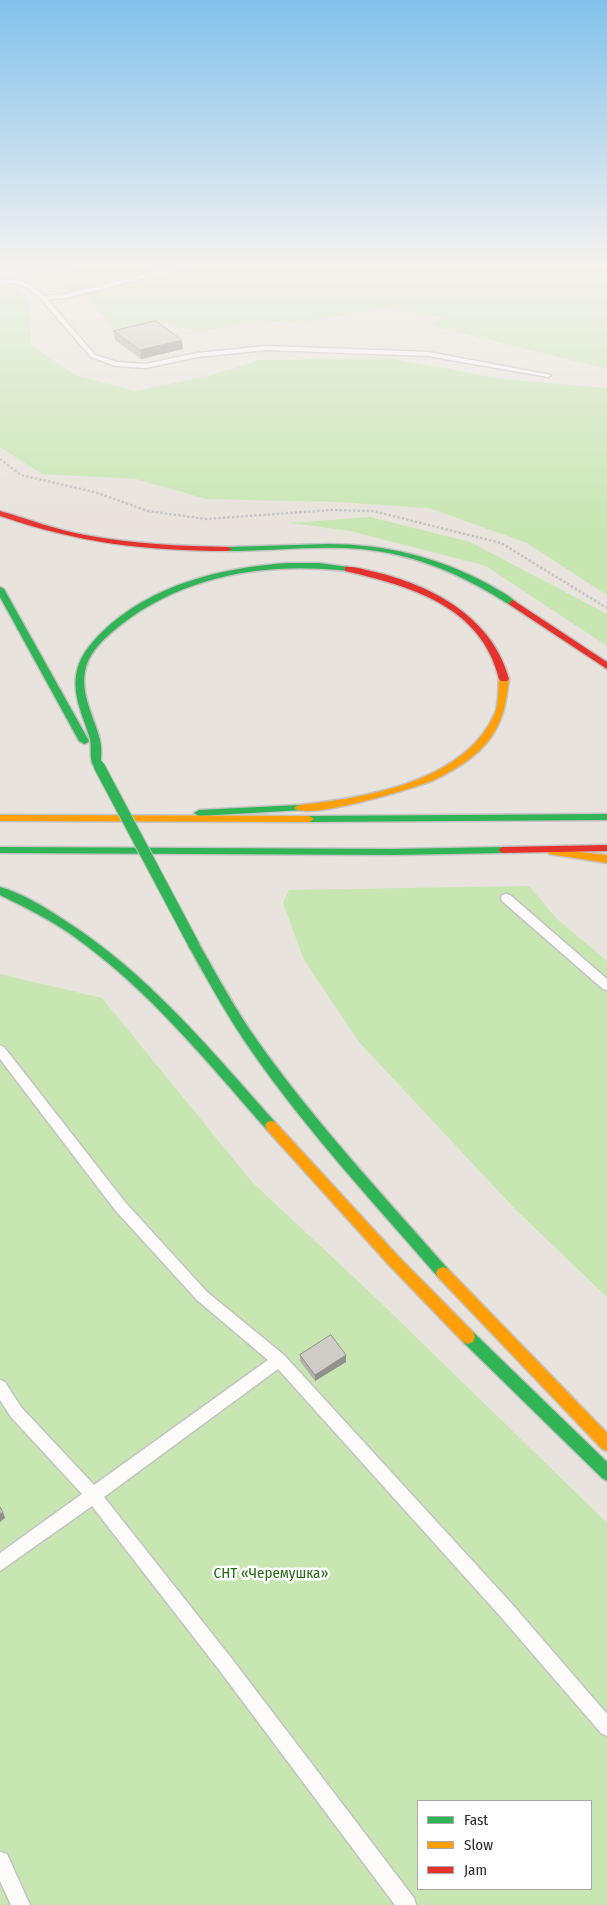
<!DOCTYPE html>
<html>
<head>
<meta charset="utf-8">
<style>
  body { margin:0 }
  #map { position:relative; width:607px; height:1905px; overflow:hidden; background:#e8e3dc; font-family:"Fira Sans Condensed",sans-serif }
  canvas { display:block }
  .legend { position:absolute; left:417px; top:1800px; width:175px; height:90px; box-sizing:border-box; background:#fff; border:1px solid #a9a9a9; margin:0; padding:6px 9px; list-style:none; font-size:15px; color:#282828 }
  .legend li { display:flex; align-items:center; gap:10px; height:25px }
  .legend b { width:25px; border:1px solid #a9a9a9 }
</style>
</head>
<body>
<div id="map">
<canvas width="607" height="1905"></canvas>
<ul class="legend">
<li><b style="height:6px;background:#30b455"></b>Fast</li>
<li><b style="height:6px;background:#ff9f0a"></b>Slow</li>
<li><b style="height:6px;background:#e5322d"></b>Jam</li>
</ul>
</div>
<script>
const c = document.querySelector('canvas').getContext('2d');
c.lineJoin = 'round';
function fillPath(path, color) {
  c.fillStyle = color;
  c.fill(path, 'evenodd');
}
function strokePath(path, color, width, dash) {
  c.strokeStyle = color;
  c.lineWidth = width;
  c.lineCap = dash ? 'butt' : 'round';
  c.setLineDash(dash || []);
  c.stroke(path);
}
function write(font, color, halo, rows, align = 'center') {
  c.font = font + ' "Fira Sans Condensed",sans-serif';
  c.lineWidth = 5;
  c.setLineDash([]);
  c.textBaseline = 'middle';
  c.strokeStyle = halo;
  c.fillStyle = color;
  for (const [text, x, y, turn = 0] of rows) {
    c.save();
    c.translate(x, y);
    c.rotate((+turn || 0) * Math.PI / 180);
    c.textAlign = isNaN(turn) ? turn : align;
    if (halo) c.strokeText(text, 0, 0);
    c.fillText(text, 0, 0);
    c.restore();
  }
}
fillPath(new Path2D(`
  M77 263H604L607 264V369L429 325 443 317 385 308 297 323 254 320 200 332 167 323 118 332 85 296 65 289 59 278Z
  M8 282 28 296 31 345 75 375 135 391 209 376 259 360 390 358 502 379 607 388V595L527 543 429 508 337 502 206 499 136 479 42 474 0 447V283Z
  M370 517 470 542 607 614V646L486 566 351 531 291 523Z
  M529 886 556 918 607 961V1297L516 1210 359 1042 304 960 283 903 289 890Z
  M0 974 102 998 252 1182 378 1300 607 1523V1905H0ZM418 1801H591V1889H418Z`), '#c7e6b2');
const lane = new Path2D(`
  M193 263H202L66 298 47 299 95 355 117 362 146 364 197 353 267 346 428 352 551 375 548 377 428 356 267 350 197 357 146 368 116 366 91 357 41 299 28 288 16 283 0 284V280C21 279 28 282 44 296L66 294Z
  M506 894 510 895 607 979V990L603 989 502 901 501 898 502 895Z
  M0 1045 4 1047 125 1202 207 1292 284 1355 512 1604 607 1714V1736L601 1733 500 1616 278 1369 104 1497 232 1659 414 1898 416 1905H395L220 1671 92 1506 0 1571V1553L82 1494 11 1417 0 1400V1380L5 1382 21 1407 94 1485 268 1360 197 1300 115 1210 0 1059Z
  M0 1852 7 1854 30 1905H11L0 1881Z`);
const fast = new Path2D(`
  M328 544C384 544 438 557 488 584 498 590 509 595 517 603L513 606 510 605C465 576 416 554 361 549 317 545 272 551 228 551L224 549 228 547Z
  M287 563H319L348 567 352 569 348 571C269 562 187 574 122 624 108 635 91 649 86 667 79 693 94 716 100 740 102 748 101 755 101 763L99 765H93C89 757 92 748 90 739 84 718 73 698 76 676 78 658 90 644 102 632 152 584 221 568 287 563Z
  M0 587 4 589 89 741 87 743 84 744 79 741 0 597Z
  M299 805 304 808 303 810 199 816 194 813 199 810Z
  M607 814V820L309 822 304 819 309 816Z
  M0 847 393 849 503 847 508 850 503 853 393 855 0 853Z
  M0 887C21 893 43 906 61 918 146 971 210 1049 275 1122L277 1126 275 1130 271 1131 267 1130C207 1062 150 991 76 938 53 921 26 908 0 895Z
  M194 941 198 942C218 977 236 1011 259 1043 316 1123 383 1195 448 1269L450 1273 448 1277 443 1279 438 1277C374 1203 306 1130 250 1049 227 1016 208 981 188 945Z
  M468 1330 473 1332 607 1462V1481L602 1478 463 1342 461 1337 463 1332Z`);
const slow = new Path2D(`
  M504 676 509 679C506 702 504 720 489 740 476 757 453 771 434 780 415 788 307 821 294 808L299 805C365 798 465 782 495 713 499 703 498 689 499 679Z
  M0 815 309 816 314 819 309 822 0 821Z
  M553 849 607 855V863L549 854 548 852 549 850Z
  M271 1121 275 1122 398 1256 473 1332 475 1337 473 1342 468 1344 463 1342 388 1264 267 1130 265 1126 267 1122Z
  M443 1267 448 1269 607 1433V1451L602 1449 438 1277 436 1273 438 1269Z`);
const jam = new Path2D(`
  M0 511C29 519 56 530 85 535 133 544 180 546 228 547L232 549 228 551C146 551 78 543 0 516Z
  M345 567C355 566 369 571 379 573 435 587 493 619 509 679L507 681H501L499 679C481 605 409 586 345 571Z
  M513 600 607 662V669L510 605 509 603Z
  M607 845V851L503 853 498 850 503 847Z`);
strokePath(lane, '#c4c3c3', 3);
strokePath(fast, '#c4c3c3', 3);
strokePath(slow, '#c4c3c3', 3);
strokePath(jam, '#c4c3c3', 3);
strokePath(new Path2D(`
  M0 459 21 475 94 492 148 511 206 519 331 510 373 511 501 543 607 608`), '#c4c3c3', 2.5, [2.5, 2]);
fillPath(lane, '#fcfbfa');
fillPath(fast, '#30b455');
fillPath(slow, '#ff9f0a');
fillPath(jam, '#e5322d');
const fastBridge = new Path2D(`
  M99 766 194 945`);
strokePath(fastBridge, '#c4c3c3', 13, []);
strokePath(fastBridge, '#30b455', 11);
fillPath(new Path2D(`
  M114 331 182 340 183 349 141 359 115 340Z
  M300 1355 346 1362 315 1381 300 1361Z`), '#b3b0ac');
fillPath(new Path2D(`
  M182 340 183 349 141 359 140 350Z
  M346 1355V1362L315 1381V1375Z
  M3 1512 5 1518 0 1522V1514Z`), '#92908c');
const building = new Path2D(`
  M156 321 182 340 140 350 114 331Z
  M331 1335 346 1355 315 1375 300 1355Z
  M0 1507 3 1512 0 1514Z`);
fillPath(building, '#d0cdc8');
strokePath(building, '#92908c', 1);
const sky = c.createLinearGradient(0, 0, 0, 530);
sky.addColorStop(0, '#82c1eb');
sky.addColorStop(0.5, '#f5f2ef');
sky.addColorStop(1, '#f5f2ef00');
c.fillStyle = sky;
c.fillRect(0, 0, 607, 530);
write('15px', '#246b13', '#fff', [
  ["СНТ «Черемушка»",271,1574]
]);
</script>
</body>
</html>
